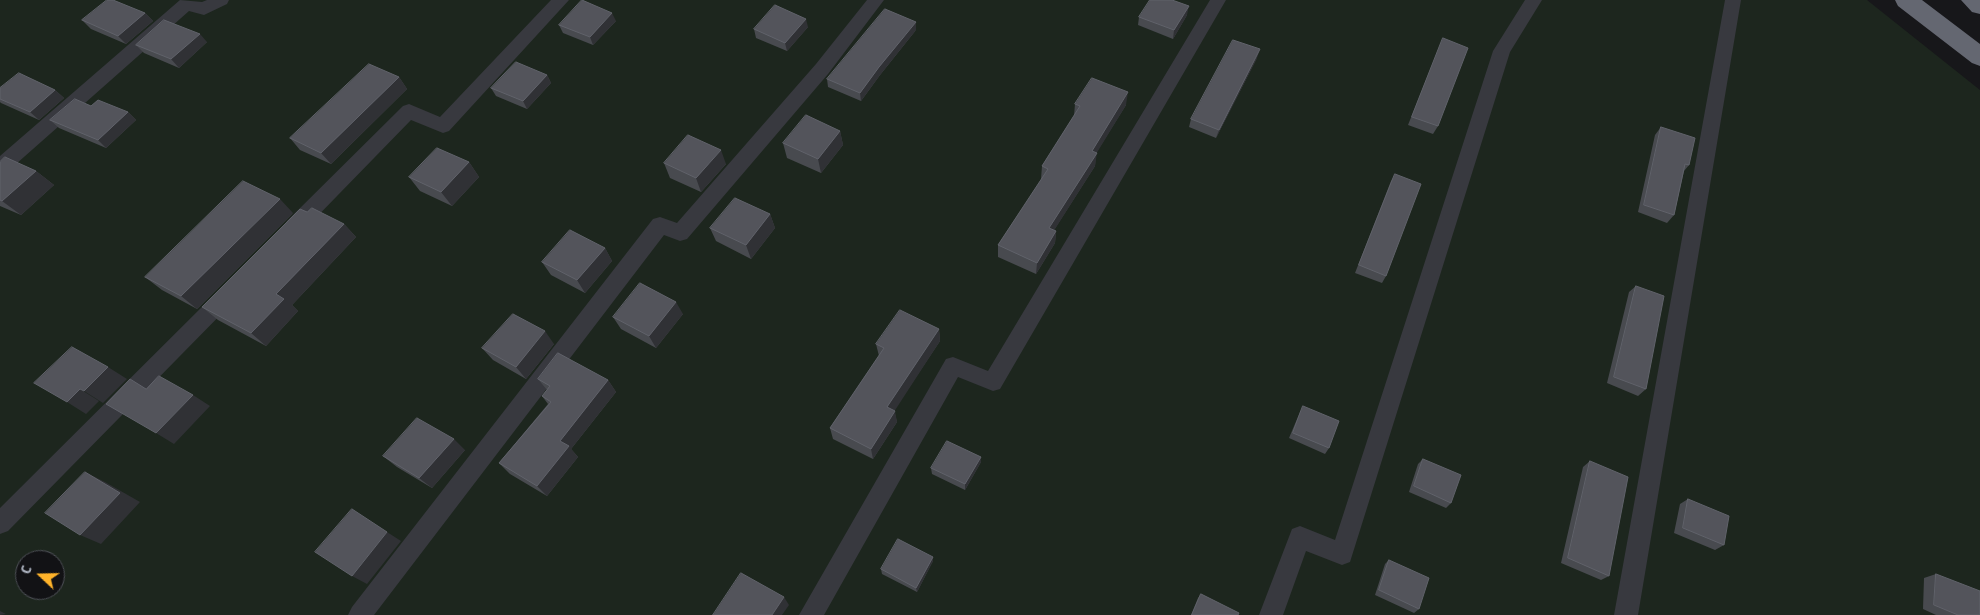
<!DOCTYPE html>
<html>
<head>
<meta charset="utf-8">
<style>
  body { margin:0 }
  #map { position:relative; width:1980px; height:615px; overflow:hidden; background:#17171a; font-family:"Fira Sans Condensed",sans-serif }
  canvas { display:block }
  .north { position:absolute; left:15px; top:550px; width:50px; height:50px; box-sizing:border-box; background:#121215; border:1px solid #4e5057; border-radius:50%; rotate:291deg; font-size:14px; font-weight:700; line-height:20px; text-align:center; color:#a8aebb }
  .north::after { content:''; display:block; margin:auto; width:18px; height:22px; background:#ffb32a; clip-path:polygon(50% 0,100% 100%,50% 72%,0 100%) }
</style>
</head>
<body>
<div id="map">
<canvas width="1980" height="615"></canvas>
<div class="north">С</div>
</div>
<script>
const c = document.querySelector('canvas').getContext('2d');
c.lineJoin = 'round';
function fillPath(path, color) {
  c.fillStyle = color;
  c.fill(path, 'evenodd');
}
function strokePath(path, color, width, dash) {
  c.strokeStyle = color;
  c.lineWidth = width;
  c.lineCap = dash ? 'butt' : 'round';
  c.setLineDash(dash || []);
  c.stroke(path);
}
fillPath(new Path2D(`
  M0 0H1867L1980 90V615H0ZM25 560H55V590H25Z`), '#1d261e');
fillPath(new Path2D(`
  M180 0 202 2 207 0H229L227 4 204 15 189 11 7 172 0 174V156Z
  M551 0H569L449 131 443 133 411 120 301 233 294 235 287 233 284 227 287 221 403 106 409 104 440 117Z
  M867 0H884L828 74 687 239 680 241 664 235 374 615H348L352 607 653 219 660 217 677 223 816 64Z
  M1210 0H1226L1000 389 993 391 958 377 824 615H799L946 359 953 357 988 371Z
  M1525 0H1542L1510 52 1350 562 1342 565 1306 551 1283 615H1259L1292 529 1300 526 1335 540 1493 51Z
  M1725 0H1741L1638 615H1614Z
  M228 285 235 288 238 294 235 300 8 531 0 534V508L221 288Z`), '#38393f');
fillPath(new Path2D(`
  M1895 0H1922L1980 44V66L1972 63 1898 6Z
  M1961 0H1980V14L1972 12Z`), '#646771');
fillPath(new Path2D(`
  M145 13 153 21 126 44 91 29 82 20Z
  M1187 15 1173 39 1138 25 1139 17Z
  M616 21 593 45 563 33 559 25Z
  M808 27 787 51 756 38 754 29Z
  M916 30 880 75 861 101 828 87 827 79Z
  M1443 38 1438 126 1433 134 1408 125 1439 47Z
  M207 42 179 68 144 53 136 45Z
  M1257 58 1216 138 1189 127 1191 119Z
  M547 75 551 83 527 109 496 96 491 88Z
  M399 77 407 89 331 164 300 150 290 138Z
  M0 88 55 90 64 98 39 120 1 103 0 102Z
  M1075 104 1126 105 1096 153 1095 166 1054 230 1056 231 1055 243 1036 274 998 257V245L1042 179H1041L1042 166 1074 116Z
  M91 106 128 112 136 120 106 148 59 128 50 120Z
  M1661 127 1689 165 1684 171 1674 215 1667 223 1638 212 1655 135Z
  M840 131 843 145 821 173 787 158 783 143Z
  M0 162 36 171 54 185 21 215 0 206Z
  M469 162 479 177 452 206 420 191 409 177Z
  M664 163 726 164 701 192 670 178Z
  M1395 174 1386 276 1382 283 1355 273 1391 181Z
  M307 212 344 224 356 237 292 305 298 311 266 346 218 320 202 307Z
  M293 213 197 309 162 290 145 277Z
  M770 214 775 228 751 259 716 241 710 228Z
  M605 248 612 261 585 293 551 275 542 262Z
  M1636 286 1646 389 1638 396 1607 383 1629 292Z
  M683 314 656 348 621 329 613 317Z
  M939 329 940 341 894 410 897 422 873 459 833 439 830 428 879 356 876 344Z
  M554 344 526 379 493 360 482 348Z
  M538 379 608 380 616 392 571 449 578 457 547 496 510 474 499 463 548 404 542 396 547 390Z
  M1303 406 1329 448 1325 454 1289 438 1300 412Z
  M465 450 432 488 397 467 383 456Z
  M1423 459 1451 503 1446 508 1409 492 1418 464Z
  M1590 461 1609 576 1601 580 1561 563 1583 467Z
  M981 462 965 490 932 474 931 468Z
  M1688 499 1724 545 1715 550 1674 533 1680 504Z
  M933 557V561L917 592 882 574 881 569Z
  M1389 560 1419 609 1414 613 1375 595 1385 564Z
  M1936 574 1980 615H1936L1923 609 1924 578Z
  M1201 594 1238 615H1191L1198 598Z`), '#484a4f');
fillPath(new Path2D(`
  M1189 6 1187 15 1173 39 1174 30Z
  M145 13 153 21 126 44 118 36Z
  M612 13 616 21 593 45 590 37Z
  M806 19 808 27 787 51 785 43Z
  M916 22V30L880 75 861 101 860 93 879 67Z
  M200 34 207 42 179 68 171 59Z
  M1260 49 1257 58 1216 138 1219 130Z
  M547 75 551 83 527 109 523 101Z
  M399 77 407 89 331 164 321 153Z
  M55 90 64 98 39 120 30 112Z
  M1128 92 1126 105 1090 164 1092 151Z
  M128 112 136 120 106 148 98 140Z
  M840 131 843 145 821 173 818 159Z
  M721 150 726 164 701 192 696 178Z
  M1097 153 1095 166 1048 240 1049 228Z
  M469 162 479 177 452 206 441 192Z
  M36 171 54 185 21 215 2 201Z
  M280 199 293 213 197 309 181 296Z
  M770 214 775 228 751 259 746 245Z
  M344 224 356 237 292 305 298 311 266 346 251 333 276 294Z
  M1056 231 1055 243 1036 274 1037 263Z
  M605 248 612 261 585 293 577 280Z
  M676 302 683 314 656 348 649 336Z
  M939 329 940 341 890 418 887 407Z
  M545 331 554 344 526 379 516 367Z
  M108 367 127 379 103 403 84 391Z
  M608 380 616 392 571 449 578 457 547 496 537 486 560 441Z
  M80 389 99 401 86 414 67 402Z
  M193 395 210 406 174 444 156 433Z
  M895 411 897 422 873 459 871 449Z
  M454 439 465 450 432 488 419 478Z
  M981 457V462L965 490V484Z
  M85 472 105 482 140 502 101 544 80 535Z
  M387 532 401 541 367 584 352 576Z
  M933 557V561L917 592 916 588Z
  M784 597 789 605 782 615H772Z
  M0 611 6 614 0 615Z`), '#303135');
const building = new Path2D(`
  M107 0H113L145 13 118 36 82 20Z
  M582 0 612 13 590 37 559 25Z
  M1150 0H1172L1189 6 1174 30 1139 17Z
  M775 5 806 19 785 43 754 29Z
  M885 9 916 22 879 67 860 93 827 79Z
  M164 20 200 34 171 59 136 45Z
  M1443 38 1468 48 1438 126 1412 117Z
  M1233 40 1260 49 1219 130 1191 119Z
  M516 62 547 75 523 101 491 88Z
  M369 64 399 77 321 153 290 138Z
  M19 73 55 90 30 112 0 99V88Z
  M1092 78 1128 92 1092 151 1097 153 1049 228 1056 231 1037 263 998 245 1048 169 1042 166 1080 106 1075 104Z
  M75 99 91 106 98 100 128 112 98 140 50 120Z
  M806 115 840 131 818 159 783 143Z
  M1661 127 1695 138 1689 165 1685 164 1674 215 1644 205Z
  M688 135 721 150 696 178 664 163Z
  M437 148 469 162 441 192 409 177Z
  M5 157 36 171 2 201 0 200V162Z
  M1395 174 1421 184 1386 276 1359 265Z
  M243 181 280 199 181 296 145 277Z
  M735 198 770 214 746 245 710 228Z
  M312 208 344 224 276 294 284 299 251 333 202 307 300 209 307 212Z
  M570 230 605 248 577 280 542 262Z
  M640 283 676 302 649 336 613 317Z
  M1636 286 1664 296 1646 389 1614 377Z
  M900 310 939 329 887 407 895 411 871 449 830 428 884 348 876 344Z
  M513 314 545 331 516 367 482 348Z
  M72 347 108 367 84 391 80 389 67 402 34 383Z
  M558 353 608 380 560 441 569 446 537 486 499 463 551 402 542 396 550 386 538 379Z
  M159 376 193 395 156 433 106 404 130 379 146 389Z
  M1303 406 1339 421 1329 448 1293 433Z
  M417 418 454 439 419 478 383 456Z
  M947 441 981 457 965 484 931 468Z
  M1423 459 1461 475 1451 503 1414 486Z
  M1590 461 1628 477 1609 576 1568 558Z
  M85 472 120 493 80 535 45 513Z
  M1688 499 1729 516 1724 545 1683 528Z
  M352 509 387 532 352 576 315 552Z
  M898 539 933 557 916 588 881 569Z
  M1389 560 1429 578 1419 609 1379 590Z
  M741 573 784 597 772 615H713Z
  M1936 574 1980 591V615H1958L1934 605Z
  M1201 594 1239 613 1238 615H1192Z`);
fillPath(building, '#53545b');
strokePath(building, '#60626a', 1);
</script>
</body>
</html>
